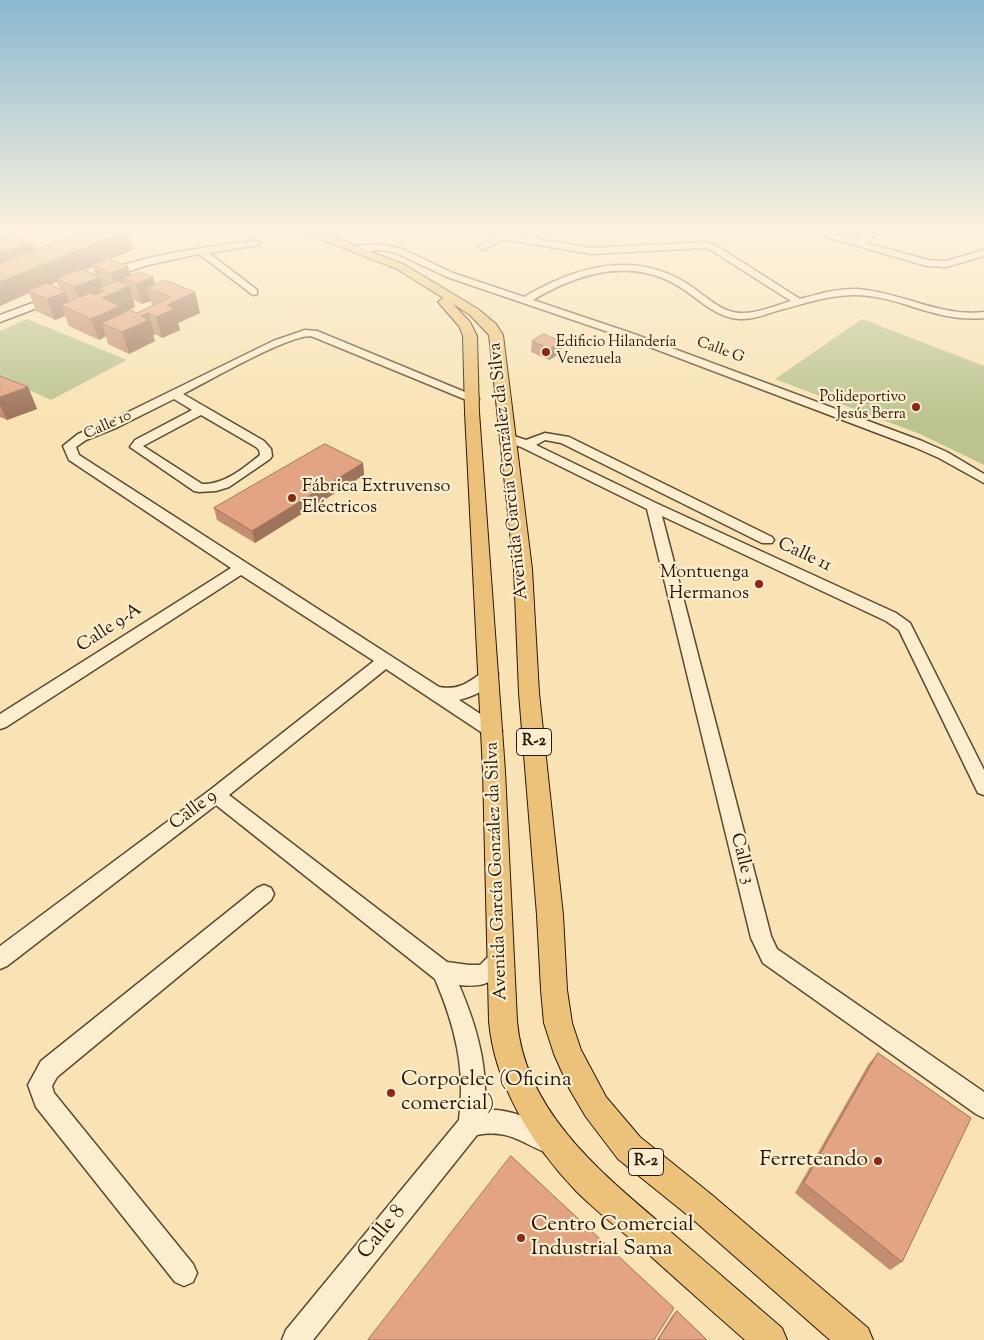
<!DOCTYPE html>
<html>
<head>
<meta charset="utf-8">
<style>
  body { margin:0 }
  canvas { display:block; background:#f9e3b4 }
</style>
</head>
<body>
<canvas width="984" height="1340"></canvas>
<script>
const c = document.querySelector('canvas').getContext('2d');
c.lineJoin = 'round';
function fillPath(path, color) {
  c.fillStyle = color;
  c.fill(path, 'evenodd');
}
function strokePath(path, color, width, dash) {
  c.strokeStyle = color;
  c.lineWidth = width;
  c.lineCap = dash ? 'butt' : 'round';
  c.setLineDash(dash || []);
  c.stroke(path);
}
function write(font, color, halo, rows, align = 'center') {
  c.font = font + ' "Sorts Mill Goudy",serif';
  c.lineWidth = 4.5;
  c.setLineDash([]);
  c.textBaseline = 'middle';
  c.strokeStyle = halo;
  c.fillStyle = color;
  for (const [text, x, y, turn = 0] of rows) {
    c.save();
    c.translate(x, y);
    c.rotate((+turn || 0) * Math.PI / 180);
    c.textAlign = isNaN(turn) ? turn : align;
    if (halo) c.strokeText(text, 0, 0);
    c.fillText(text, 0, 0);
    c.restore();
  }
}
fillPath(new Path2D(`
  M27 319 127 360 51 400 0 377V331Z
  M862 319 984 366V465L920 434 775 379Z`), '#bbc48f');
const minor = new Path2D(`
  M815 232H828L857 240 869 232H879L866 243 928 260 946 261 984 250V256L946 267 927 266 816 234Z
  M509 234 591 248 705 242 717 246 800 299C818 294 838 288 857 289 901 292 939 317 984 312V318C935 323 900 295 854 295 829 295 803 304 780 310 766 314 753 320 739 319 716 317 701 301 683 289 634 256 580 272 533 300L634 334 922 441 947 452 984 474V483L939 458 914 447 626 338 447 277 396 253 381 250 354 252 349 249 354 246 381 244 402 249 453 273 524 297C575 267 633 250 686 283 703 293 718 311 739 313 756 314 774 306 791 301L711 250 704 248 591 254 509 240H502L483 250 478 247 497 236Z
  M255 240 260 243 258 245 209 253 257 290V294L253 295 199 254 148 265 109 278 104 275C123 257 225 245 255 240Z
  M54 295 59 298 58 300 0 322V315Z
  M305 330 317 331 477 397 479 399 477 401H469L311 336C286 336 209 381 183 394L264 441 271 449 272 456 270 459 229 487 216 491 199 492 194 491 130 447 135 440 192 410 174 399 118 427 86 440 76 447 79 455 439 687C471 693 479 665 496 670L498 674C490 689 475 696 459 700L499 726 502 731 499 736 493 738 487 736 386 669 229 795 447 962 469 965H480L488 957 492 948 499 945 506 948 510 955C498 981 488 988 459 985 476 1024 489 1068 484 1110 511 1108 532 1120 556 1132L559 1141 556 1150 547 1153C520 1142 508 1129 477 1135L313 1340H282L286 1330 459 1120C466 1069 455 1026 435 979L216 805 7 966 0 969V946L210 790 374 661 241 575 6 727 0 729V714L231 568 69 460 63 446 78 434 110 421 273 341ZM201 415 256 447 259 450 260 455C244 468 224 485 202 484L143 446Z
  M545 433 569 437 772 537 774 540 772 543H762L561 443 545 440 536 445 658 504 896 613 910 623 984 770V795L978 793 899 630 886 621 662 516 771 936 777 949 984 1092V1118L976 1114 763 963 751 938 647 509 521 447 504 441 502 438 508 434 526 440Z
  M264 885 271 888 274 894 271 900 57 1077 52 1086 54 1093 193 1264 197 1273 193 1282 184 1286 175 1282 36 1107 28 1085 41 1061 257 888Z`);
const major = new Path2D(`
  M306 232H320L405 265 478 309 496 324 503 335 532 569 539 693 563 915 567 990 572 1023 581 1050 606 1097 640 1137 712 1195 868 1328 873 1340H830L690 1217 618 1159 586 1117 570 1090 554 1054 544 1023 541 990 537 915 519 693 514 569 489 335 470 315 453 304 470 322 477 336 479 412 505 771 517 1021C525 1114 606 1177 672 1233 709 1265 745 1296 782 1328L787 1340H745C711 1310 678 1281 645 1251 622 1231 597 1212 576 1191 533 1146 494 1084 489 1021L483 771 465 412 463 336 459 326 438 302 443 298 397 269 307 234Z`);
strokePath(minor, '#5c4932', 3);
strokePath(major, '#271607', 2);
fillPath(minor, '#fbedce');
fillPath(major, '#ecc27a');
fillPath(new Path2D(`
  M0 232 35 250H133L111 259 128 266 130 275 155 284 195 292 200 313 178 323 180 330 162 338 155 334 153 335 155 341 129 354 108 344 106 336 99 340 69 326 65 316 55 320 36 311 29 293 0 306ZM92 267 95 274 85 270ZM57 282 60 289 50 285ZM133 300 142 304 151 301 152 306 137 313 122 314V313L135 307Z
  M532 341 562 342 561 353 549 360 531 352Z
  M0 376 28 387 37 409 7 420 0 417Z
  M363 463 364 475 255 543 217 520 214 508Z
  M878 1053 902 1262 890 1270 795 1193 868 1065Z
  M677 1311 707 1340H657L672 1316Z`), '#c28d70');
fillPath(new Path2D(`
  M124 232H127L133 250 94 266 92 265V267L60 281 57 279V282L32 292 28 291 29 293 0 306V282Z
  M32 243 39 263 0 275V253Z
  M128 266 132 282 123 278 126 288 129 286 135 307 122 313 126 327 102 323 106 336 99 340 91 319 82 308 75 287 100 277 106 296 117 292 111 273ZM99 289 104 291 102 298Z
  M153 277 157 292 147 288 151 301 142 304 136 284Z
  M66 292 72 310 61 305 65 316 55 320 47 299Z
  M195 292 200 313 178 323 180 330 162 338 156 317 167 305Z
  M148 313 155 334 153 335 155 341 129 354 122 332 141 316Z
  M562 342 561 353 549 360V349Z
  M28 387 37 409 7 420 0 405V397Z
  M363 463 364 475 255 543 252 531Z`), '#9e735b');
const building = new Path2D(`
  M0 232H14L32 243 0 253V241L3 240 0 238Z
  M82 232H124L0 282V264Z
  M109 259 128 266 111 273 92 265Z
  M82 269 100 277 75 287 57 279Z
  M140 272 153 277 136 284 123 278Z
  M165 280 195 292 167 305 174 309 156 317 148 313 141 316 149 320 122 332 102 323 130 310 137 313 171 297 147 288Z
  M117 281 129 286 102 298 120 306 91 319 61 305 90 293 95 295 104 291 99 289Z
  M47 283 66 292 47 299 28 291Z
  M544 334 562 342 549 349 532 341Z
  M0 376 28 387 0 397Z
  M325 444 363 463 252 531 214 508Z
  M878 1053 971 1118 902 1262 804 1183Z
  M511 1156 674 1308 654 1340H368Z
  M677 1311 707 1340H658Z`);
fillPath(building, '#e2a482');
strokePath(building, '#9e735b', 1);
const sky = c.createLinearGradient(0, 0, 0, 419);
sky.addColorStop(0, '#8ab8d2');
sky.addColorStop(0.55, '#fcf2dd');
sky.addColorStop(1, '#fcf2dd00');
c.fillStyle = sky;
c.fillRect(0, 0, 984, 419);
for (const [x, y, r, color] of [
  [546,352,5,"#8f2418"],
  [916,407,5,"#8f2418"],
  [292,498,5,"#8f2418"],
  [759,584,5,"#8f2418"],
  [391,1093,5,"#8f2418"],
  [878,1161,5,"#8f2418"],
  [521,1238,5,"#8f2418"]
]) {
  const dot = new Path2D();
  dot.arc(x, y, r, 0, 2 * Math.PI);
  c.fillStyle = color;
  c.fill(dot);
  strokePath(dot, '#fbedce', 2);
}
write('15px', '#271607', '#fbedce', [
  ["Edificio Hilandería",556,343],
  ["Venezuela",556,360],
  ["Polideportivo",906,398,"right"],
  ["Jesús Berra",906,415,"right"]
], 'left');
write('15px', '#271607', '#fbedce', [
  ["Calle G",720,351,20],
  ["Calle 10",108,426,-24]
]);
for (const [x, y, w] of [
  [534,742,35],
  [646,1162,35]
]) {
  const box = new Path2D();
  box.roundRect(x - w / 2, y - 13.5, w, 27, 4);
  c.fillStyle = '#fbedce';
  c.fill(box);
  strokePath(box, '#271607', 1);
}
write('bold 16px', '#271607', null, [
  ["R-2",534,742],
  ["R-2",646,1162]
]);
write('18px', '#271607', '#fbedce', [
  ["Avenida García González da Silva",510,471,-96],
  ["Calle 11",804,556,25],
  ["Calle 9-A",110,629,-33],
  ["Calle 9",194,811,-37],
  ["Calle 3",741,859,76],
  ["Avenida García González da Silva",498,871,-92]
]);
write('18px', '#271607', '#fbedce', [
  ["Fábrica Extruvenso",302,488],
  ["Eléctricos",302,509],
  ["Montuenga",749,574,"right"],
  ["Hermanos",749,595,"right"]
], 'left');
write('21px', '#271607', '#fbedce', [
  ["Corpoelec (Oficina",401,1081],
  ["comercial)",401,1105],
  ["Ferreteando",868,1161,"right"],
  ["Centro Comercial",531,1226],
  ["Industrial Sama",531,1250]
], 'left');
write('21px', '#271607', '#fbedce', [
  ["Calle 8",383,1233,-51]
]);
</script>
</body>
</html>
